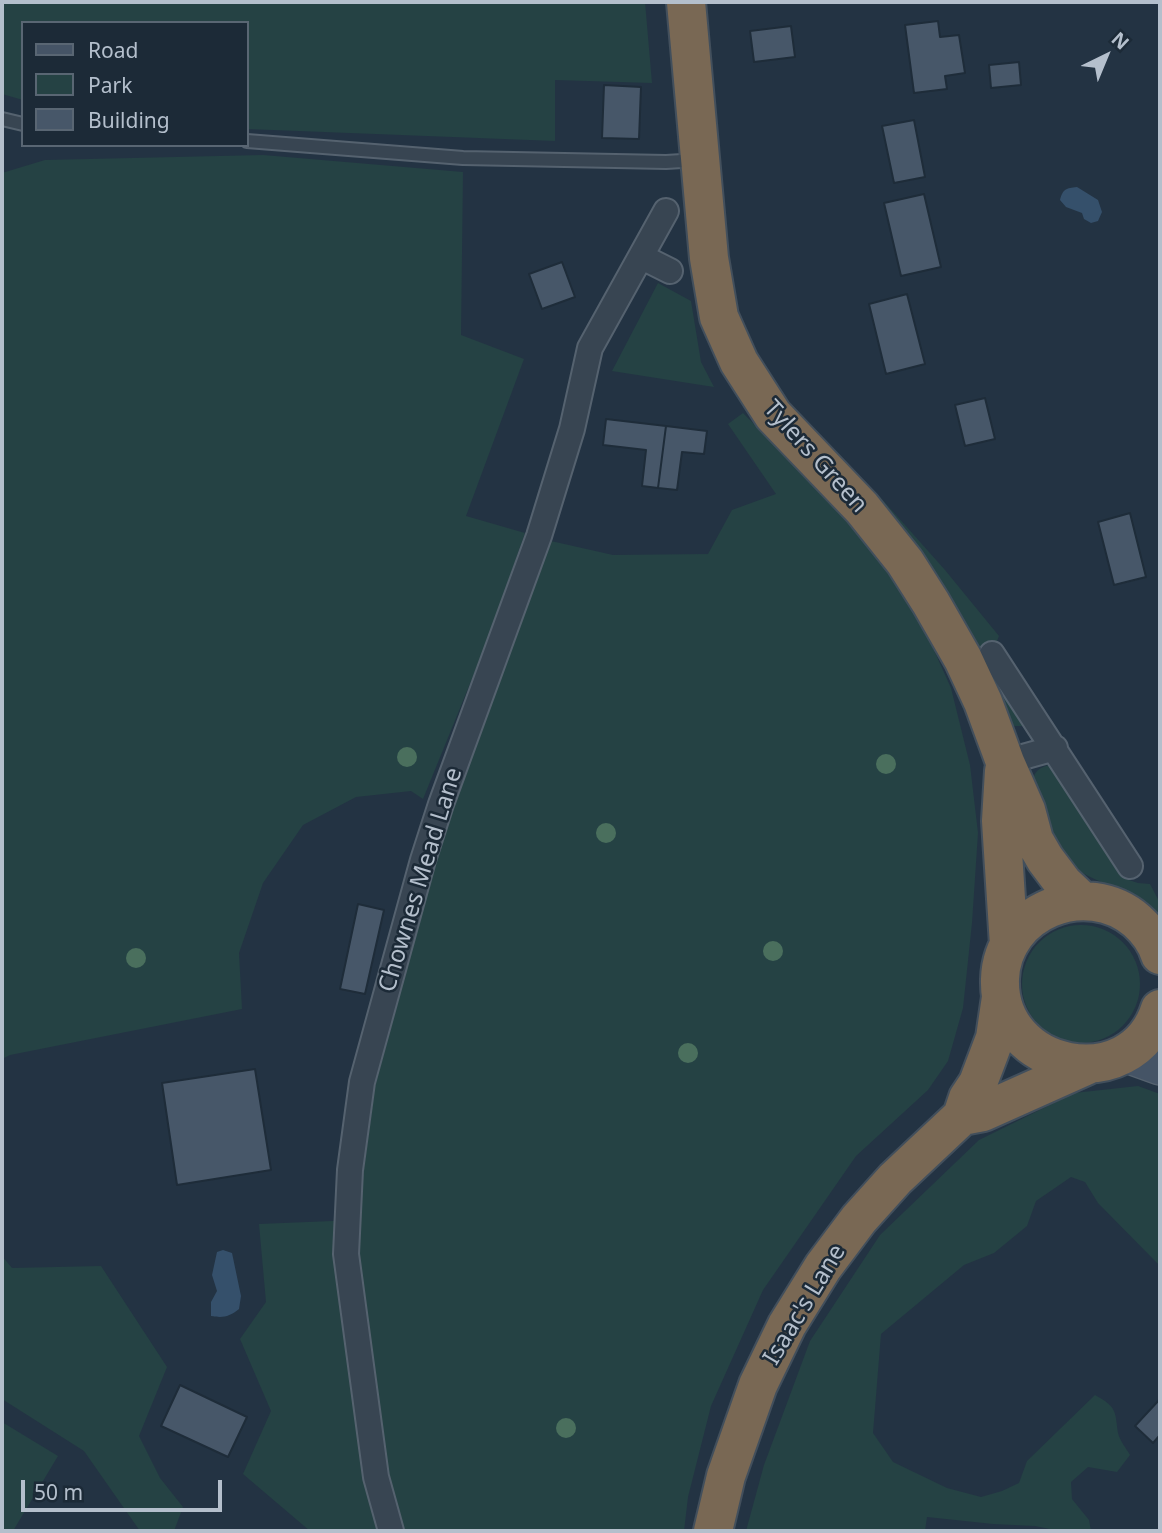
<!DOCTYPE html>
<html>
<head>
<meta charset="utf-8">
<style>
  body { margin:0 }
  #map { position:relative; width:1162px; height:1533px; overflow:hidden; background:#233343; font-family:"Noto Sans",sans-serif }
  canvas { display:block }
  .frame { position:absolute; inset:0; border:4px solid #b4bfcc; pointer-events:none }
  .legend { position:absolute; left:21px; top:21px; width:228px; height:126px; box-sizing:border-box; background:#1c2a37; border:2px solid #596673; margin:0; padding:9px 12px; list-style:none; font-size:21px; color:#b4bfcc }
  .legend li { display:flex; align-items:center; gap:14px; height:35px }
  .legend b { width:35px; border:2px solid #596673 }
  .north { position:absolute; left:1071px; top:21px; width:70px; height:70px; -webkit-text-stroke:5px #1c2a37; paint-order:stroke; rotate:43deg; font-size:19px; font-weight:700; line-height:28px; text-align:center; color:#b4bfcc }
  .north::after { content:''; display:block; margin:auto; width:24px; height:32px; background:#b4bfcc; clip-path:polygon(50% 0,100% 100%,50% 72%,0 100%) }
  .scale { position:absolute; left:21px; top:1480px; width:201px; height:32px; box-sizing:border-box; border:4px solid #b4bfcc; border-top:0; padding-left:9px; font-size:21px; line-height:24px; white-space:nowrap; color:#b4bfcc; -webkit-text-stroke:5px #1c2a37; paint-order:stroke }
</style>
</head>
<body>
<div id="map">
<canvas width="1162" height="1533"></canvas>
<div class="frame"></div>
<ul class="legend">
<li><b style="height:9px;background:#455466"></b>Road</li>
<li><b style="height:19px;background:#254244"></b>Park</li>
<li><b style="height:19px;background:#475769"></b>Building</li>
</ul>
<div class="north">N</div>
<div class="scale">50 m</div>
</div>
<script>
const c = document.querySelector('canvas').getContext('2d');
c.lineJoin = 'round';
function fillPath(path, color) {
  c.fillStyle = color;
  c.fill(path, 'evenodd');
}
function strokePath(path, color, width, dash) {
  c.strokeStyle = color;
  c.lineWidth = width;
  c.lineCap = dash ? 'butt' : 'round';
  c.setLineDash(dash || []);
  c.stroke(path);
}
function write(font, color, halo, rows, align = 'center') {
  c.font = font + ' "Noto Sans",sans-serif';
  c.lineWidth = 5;
  c.setLineDash([]);
  c.textBaseline = 'middle';
  c.strokeStyle = halo;
  c.fillStyle = color;
  for (const [text, x, y, turn = 0] of rows) {
    c.save();
    c.translate(x, y);
    c.rotate((+turn || 0) * Math.PI / 180);
    c.textAlign = isNaN(turn) ? turn : align;
    if (halo) c.strokeText(text, 0, 0);
    c.fillText(text, 0, 0);
    c.restore();
  }
}
fillPath(new Path2D(`
  M2 2H645L652 83 555 80V141L247 129V23H23V100L2 94Z
  M263 155 463 172 461 335 524 359 466 516 525 533 489 637 423 799 411 791 356 797 303 825 263 883 239 953 242 1009 10 1055 2 1059V173L45 160Z
  M658 283 691 301 701 362 714 387 612 371Z
  M743 413 851 522 916 610 951 688 970 765 978 833 972 923 963 1008 948 1061 928 1090 856 1156 763 1290 711 1406 688 1497 684 1531H310L243 1474 271 1411 240 1339 266 1302 259 1224 357 1220 375 1086 435 865 453 808 551 541 613 555 708 554 732 510 776 494 728 424Z
  M880 497 945 570 999 636 995 646 1026 722 1022 726H1014L1010 720 877 499Z
  M1049 765 1057 767 1064 775 1129 880 1138 883 1150 884 1160 903V916C1133 883 1080 886 1056 850 1046 834 1038 801 1032 783 1034 772 1038 768 1049 765Z
  M1022 984a59 59 0 1 1 118 0a59 59 0 1 1-118 0Z
  M1138 1086 1160 1094V1266L1098 1203 1085 1182 1071 1177 1036 1201 1027 1226 994 1253 964 1265 881 1334 873 1433 893 1462 947 1488 981 1497 1002 1491 1019 1483 1027 1461 1095 1395C1117 1407 1115 1411 1118 1433 1120 1441 1126 1448 1130 1455L1117 1472 1088 1467 1071 1482 1072 1499 1089 1520 1091 1531H1060L1035 1526 993 1524 927 1517 925 1531H746L764 1465 810 1341 880 1235 979 1140 1074 1093Z
  M2 1256 12 1268 101 1266 167 1367 139 1436 160 1478 183 1507 174 1531H140L84 1451 2 1399Z
  M2 1422 58 1456 13 1531H2Z`), '#254244');
fillPath(new Path2D(`
  M1077 187 1098 200 1102 212 1098 221 1091 223 1084 219 1082 213 1066 207 1060 200C1063 189 1066 188 1077 187Z
  M223 1250 232 1253 241 1296 239 1309C229 1317 223 1318 211 1316V1302L217 1291 212 1275 217 1252Z`), '#35506b');
const building = new Path2D(`
  M938 21 940 37 959 35 965 73 945 76 947 89 914 93 905 25Z
  M791 26 795 57 754 62 750 31Z
  M1019 62 1021 85 991 88 989 65Z
  M604 85 641 87 639 139 602 138Z
  M914 120 925 177 894 183 882 126Z
  M924 194 941 267 901 276 884 203Z
  M562 262 575 297 542 309 529 274Z
  M907 294 925 364 886 374 869 304Z
  M985 398 995 439 965 446 955 405Z
  M606 419 666 426 658 488 642 486 646 450 603 445Z
  M666 426 707 431 704 454 682 452 677 490 658 488Z
  M1130 513 1146 577 1114 585 1098 522Z
  M358 904 384 910 365 994 340 989Z
  M255 1069 271 1170 177 1185 162 1083Z
  M180 1385 247 1417 228 1457 161 1426Z
  M1160 1399V1435L1153 1443 1135 1426Z`);
fillPath(building, '#475769');
strokePath(building, '#1e2c39', 2);
const lane = new Path2D(`
  M2 119 23 124
  M247 141 463 158 666 162 698 160`);
const street = new Path2D(`
  M642 257 670 271
  M992 654 1130 866
  M1005 762 1055 748
  M391 1531 376 1477 346 1254 350 1170 362 1082 423 860 441 804 539 536 572 429 590 348 666 211`);
const secondary = new Path2D(`
  M1124 1054 1160 1067`);
const highway = new Path2D(`
  M686 2 709 258 719 317 739 362 773 415 862 508 905 562 931 603 963 659 983 702 1005 762 1026 810 1034 840 1045 859 1063 883 1081 900
  M1004 771 1001 821 1009 945
  M1160 955C1156 942 1147 930 1137 921 1086 877 1002 911 1000 979 997 1071 1132 1098 1160 1009
  M962 1116 983 1112 1088 1065
  M713 1531 726 1476 758 1385 787 1325 823 1267 859 1219 895 1179 962 1116 968 1098 978 1083 995 1038 1001 997`);
strokePath(lane, '#55626f', 16);
strokePath(street, '#55626f', 28);
strokePath(secondary, '#55626f', 38);
strokePath(highway, '#424f5c', 42);
strokePath(lane, '#384552', 12);
strokePath(street, '#384552', 24);
strokePath(secondary, '#455466', 35);
strokePath(highway, '#796854', 38);
c.fillStyle = '#4a6f5d';
for (const [x, y] of [
  [407,757],
  [886,764],
  [606,833],
  [773,951],
  [136,958],
  [688,1053],
  [566,1428]
]) {
  c.beginPath();
  c.arc(x, y, 10, 0, 2 * Math.PI);
  c.fill();
}
write('24px', '#b4bfcc', '#1c2a37', [
  ["Tylers Green",815,457,48],
  ["Chownes Mead Lane",421,880,-73],
  ["Isaac's Lane",805,1305,-59]
]);
</script>
</body>
</html>
